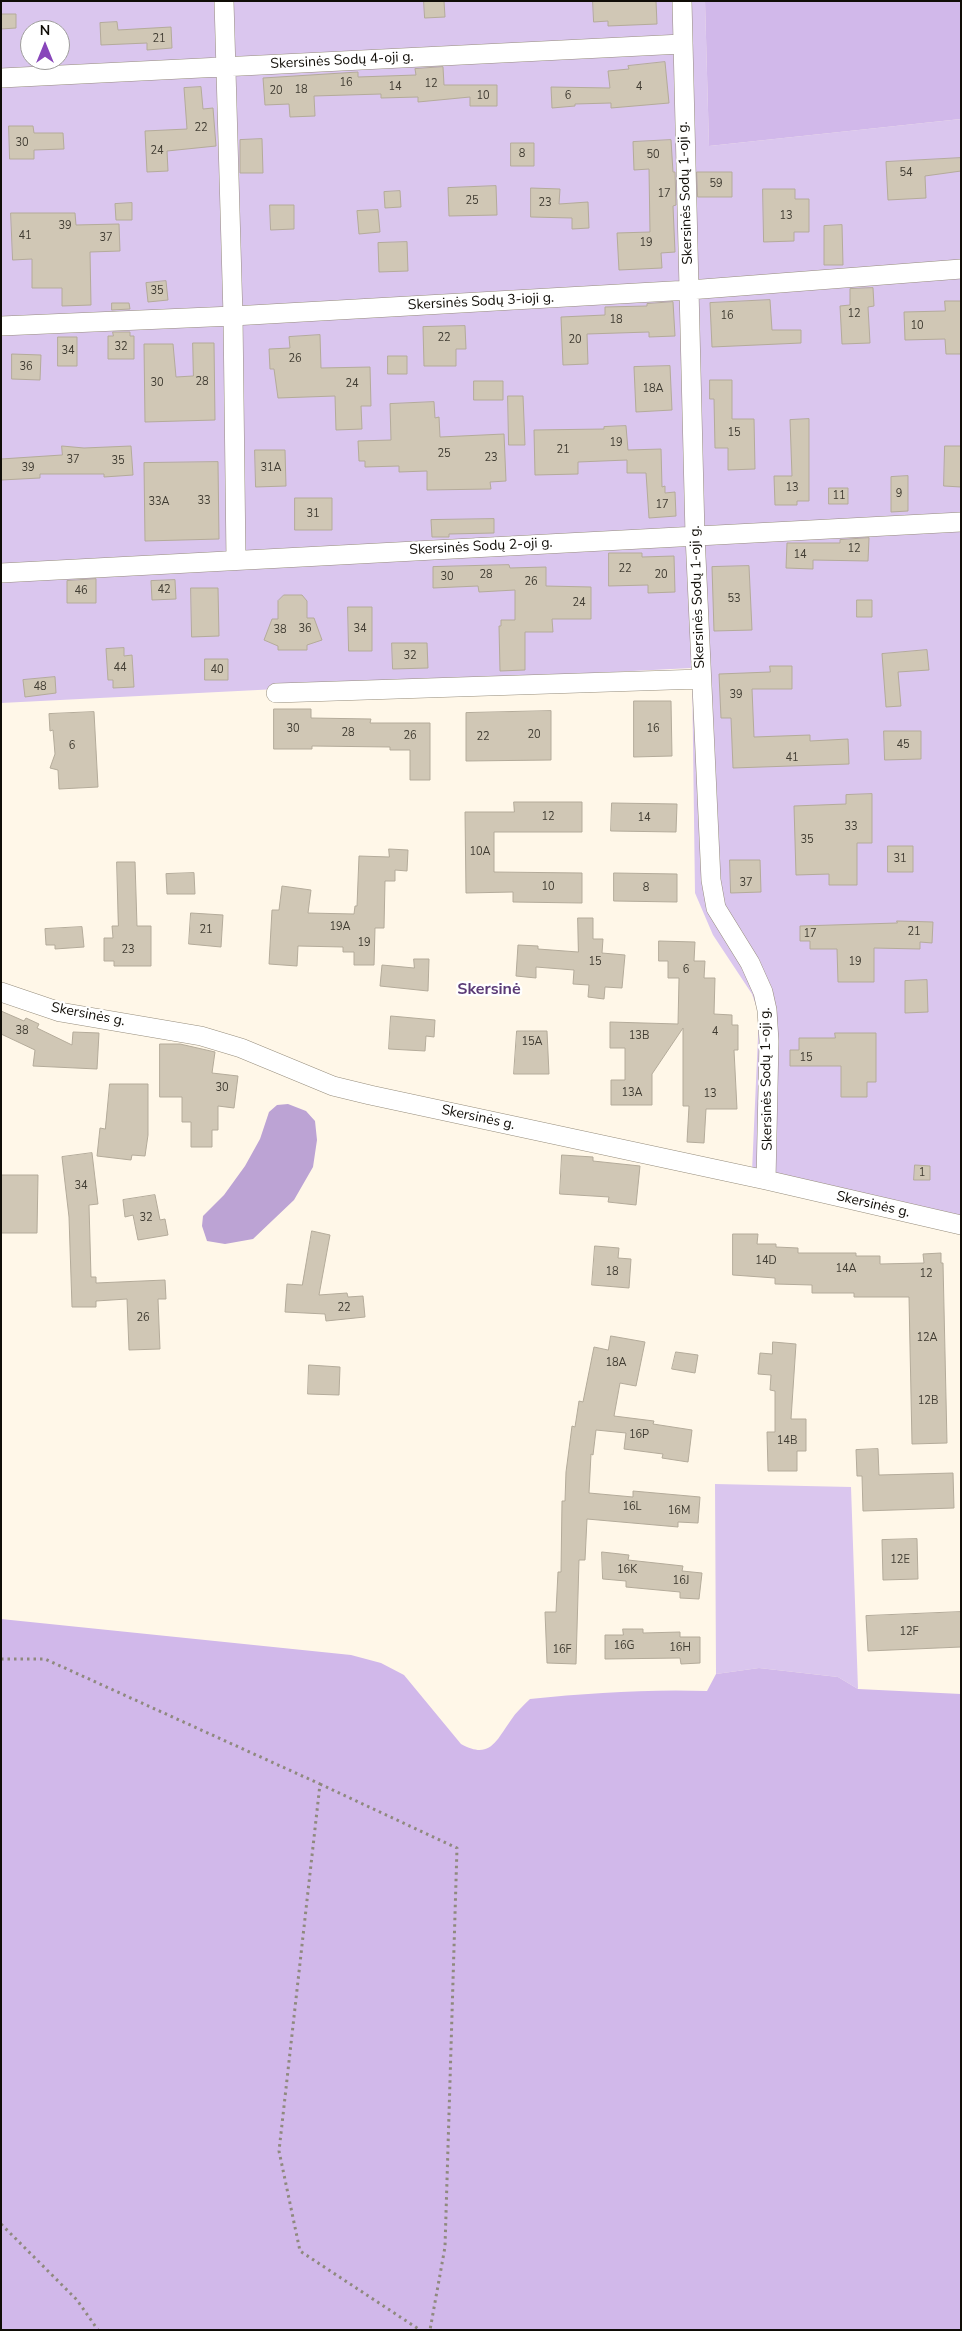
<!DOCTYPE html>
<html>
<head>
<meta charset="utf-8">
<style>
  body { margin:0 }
  #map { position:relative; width:962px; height:2331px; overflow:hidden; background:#fff7e8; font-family:"Nunito Sans",sans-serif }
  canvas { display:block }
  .frame { position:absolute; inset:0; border:2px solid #100d07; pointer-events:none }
  .north { position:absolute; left:20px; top:20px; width:50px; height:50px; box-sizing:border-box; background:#fff; border:1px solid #9f9e9c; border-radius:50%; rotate:0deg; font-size:14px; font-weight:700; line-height:20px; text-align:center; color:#100d07 }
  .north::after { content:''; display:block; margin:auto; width:18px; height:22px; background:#8846ba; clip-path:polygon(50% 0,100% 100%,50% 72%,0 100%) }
</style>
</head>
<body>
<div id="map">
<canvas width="962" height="2331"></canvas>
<div class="frame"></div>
<div class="north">N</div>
</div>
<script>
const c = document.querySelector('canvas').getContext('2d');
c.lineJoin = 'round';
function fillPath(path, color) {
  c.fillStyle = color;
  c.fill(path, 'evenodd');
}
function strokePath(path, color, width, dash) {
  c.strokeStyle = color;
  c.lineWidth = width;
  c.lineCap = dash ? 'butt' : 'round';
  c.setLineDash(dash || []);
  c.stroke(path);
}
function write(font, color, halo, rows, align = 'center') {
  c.font = font + ' "Nunito Sans",sans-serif';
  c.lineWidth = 4.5;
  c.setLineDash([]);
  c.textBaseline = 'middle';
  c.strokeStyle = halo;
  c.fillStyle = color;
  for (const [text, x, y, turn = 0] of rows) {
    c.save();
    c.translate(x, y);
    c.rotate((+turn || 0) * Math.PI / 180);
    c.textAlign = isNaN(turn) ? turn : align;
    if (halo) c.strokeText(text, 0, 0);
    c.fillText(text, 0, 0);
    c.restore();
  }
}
fillPath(new Path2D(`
  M1 1H705L709 146 961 119V1217L752 1171 759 1014 752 994 713 935 695 893 692 668 1 703ZM30 30H60V60H30Z
  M715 1484 851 1487 858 1689 838 1677 759 1668 716 1674Z`), '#dac6ee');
fillPath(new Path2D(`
  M705 1H961V119L709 146Z
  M1 1619 351 1655 381 1663 404 1675 461 1744C490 1760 496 1741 511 1720 516 1712 523 1706 530 1699 589 1693 648 1689 707 1691L716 1674 759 1668 838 1677 858 1689 961 1694V2330H1Z`), '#d1b8ea');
fillPath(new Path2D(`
  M288 1104 306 1111 315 1121 317 1140 313 1167 294 1200 253 1239 225 1244 207 1241 202 1226 203 1216 224 1195 245 1166 260 1139 269 1112 277 1105Z`), '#bca3d4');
const building = new Path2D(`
  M424 1H444L445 17 425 18Z
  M593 1H656L657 24 608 26V21L594 22Z
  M1 14H16V28L1 29Z
  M117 22 118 30 171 27 172 48 147 50V43L101 45 100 23Z
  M665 62 669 103 611 108V103L575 104V106L552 108 551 87 610 88 608 71 629 69 628 66Z
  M443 67 444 85H497V106H470V97L418 102V97L381 98V94L314 96 315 116 290 117 289 104 265 105 263 78 358 72V77L416 75 415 69Z
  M201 87 203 109 213 108 216 146 167 151 168 171 147 172 145 131 187 129 184 88Z
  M9 126H33L34 133H63L64 149 34 150V159H10Z
  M262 139 263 173H240V140Z
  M671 140 673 172H675L676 205 673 206 675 252 661 253 662 268 619 270 617 233 650 232 649 169 634 170 633 142Z
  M511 143H534V166H511Z
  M961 158V171L925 176 926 198 888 200 886 162Z
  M697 172H732V197H698Z
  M496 186 497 215 449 216 448 188Z
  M531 188 560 189 559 204 588 202 589 228 572 229V218L531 217Z
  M763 189H795V199H809V232H794V241L764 242Z
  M400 191 401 207 385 208 384 192Z
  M132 203V220H116L115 204Z
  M270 205H294V229L271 230Z
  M378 210 380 232 359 234 357 211Z
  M11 213H75L76 225 119 224 120 251 90 252 91 305 62 306V288H32V259L13 260Z
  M842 225 843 265H824V226Z
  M407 242 408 271 379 272 378 243Z
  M166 281 168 300 148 302 146 283Z
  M873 288 874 306 868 307 870 343 842 344 840 306 850 305V289Z
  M770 300 772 330H801V343L712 347 710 303Z
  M945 301H961V354H946L945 339 905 340 904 312 945 311Z
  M673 302 675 336 649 337V332L587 334 588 364 563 365 561 317 605 315V307L647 306V304Z
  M112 303H129L130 309 112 310Z
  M465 326 466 349H456V366H424L423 327Z
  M113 332H130V336H134V359H108V336H113Z
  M320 335 321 368 370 367 371 406H361L362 429 336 430 335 396 278 398 274 369H270L269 349 290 348 289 337Z
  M58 337H77V366H58Z
  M193 343H214L215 420 145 422 144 344H173L176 377 193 376Z
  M12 354 41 355 40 380 12 379Z
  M388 356H407V374H388Z
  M670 366 672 410 636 412 634 367Z
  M710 380H732V419H754L755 469 728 470V448H715L714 399H710Z
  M474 381H503V400H474Z
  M508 396H523L525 445H509Z
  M434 402 435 418 439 417 440 437 504 434 506 481 490 482 491 489 427 490V471L399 472V466L365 467V461H359L358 441 391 440 390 404Z
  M809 419V501H797V505H775L774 476H792L790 420Z
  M626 426 628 450 661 449 662 487 665 486V493L675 492 676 516 649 518 646 473H627V460L578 462V474L535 475 534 430 604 429V427Z
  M62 446 84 448 131 446 133 475 104 477V474H40V478L1 480V459L62 455Z
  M945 446H961V487L944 486Z
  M255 450H285L286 486 256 487Z
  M218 462 219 539 145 541 144 463Z
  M908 476V511L891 512V477Z
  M829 488H848V504H829Z
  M295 498H332V530H295Z
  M494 519V533L449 534V537H432L431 520Z
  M869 538 868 561 813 560V569L786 568 787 543H840V540Z
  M609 553H642V557L674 556 675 592 648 593V585L609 586Z
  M509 565 510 568 546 567V586L591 587V619H552L553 632H525V670L500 671 499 626H501V620H515V590L479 592 478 586 433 588V567Z
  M749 566 752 630 714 631 712 567Z
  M96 579V603H67V581Z
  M175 580 176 599 152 600 151 581Z
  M191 588H218L219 636 192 637Z
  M284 595H302L307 601V618H314L322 640 307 645V650H278V646L264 640 272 619H278V601Z
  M857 600H872V617H857Z
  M348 607H372V651H349Z
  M392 643H427L428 668 393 669Z
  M124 648V656L132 655 134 687 113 688V680H108L106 649Z
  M927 650 929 670 898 672 901 706 886 707 882 654Z
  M205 659H228V680H205Z
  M770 666H792V689H752L754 737 810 735V741L848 739 849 764 733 768 731 718H721L719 674 770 672Z
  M55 677 56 693 25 697 23 680Z
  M634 701H671L672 756 634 757Z
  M274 709H311V718L371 719 370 723H430V780H410V750H390V747L312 746V749H274Z
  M551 711V760L466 761V713Z
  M94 712 98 787 59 789 58 770 50 768 55 754 53 730 50 731 49 714Z
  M884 731H921V759L885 760Z
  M872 794V843H857V885H829V874L796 875 794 806 846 804V795Z
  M514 802H582V832H494V872L582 873V903L513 902V892L466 893 465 812H514Z
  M612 803 677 804 676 832 611 831Z
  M888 846H913V872H888Z
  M389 849 408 850 407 871 395 870V881H385L384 928H375L374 965H354V952H343V947L298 946 297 966 269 964 272 910H279L282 886 311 890 308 913 354 914 355 906H357L359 856 389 857Z
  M730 860H760L761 892 731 893Z
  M117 862H135L137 926H151V966H114V961H104V938H113L112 926H118Z
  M194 873 195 894H167L166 874Z
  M614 873 677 874V902L614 901Z
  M191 913 223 915 221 947 189 944Z
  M578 918H593V939H603L602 953 625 955 622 988 605 987 604 999 588 997 589 985 573 984 574 970 536 967V978L516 976 518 945 538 946V949L578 952Z
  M897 921 933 922 932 943 920 942V949L874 948V982H838L837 949H810V941H800V926L897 923Z
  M82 927 84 947 55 949V945H46L45 929Z
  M659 941 695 942 694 961H705L704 978H715L714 1014 732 1015V1025H738V1050H734L737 1109H706L704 1143 687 1142 689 1106H683V1028L652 1074V1105H611V1080H625V1048H610V1022L678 1024 679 978H668V961H659Z
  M414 959H429L428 991 380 986 382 965 414 968Z
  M927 980 928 1012 905 1013V981Z
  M1 1011 24 1021 26 1018 39 1024 37 1028 72 1045 73 1032 99 1033 97 1069 33 1066 35 1050 1 1034Z
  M391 1016 435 1020 434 1037 426 1036 425 1051 389 1049Z
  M517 1031H547L549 1074H514Z
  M835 1033H876V1082H867V1097H841V1066H790V1050H799V1038H835Z
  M160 1044H180L215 1052 212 1073 238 1076 234 1108 218 1106V1130H212V1147H191V1122H182V1097H160Z
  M110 1084H148V1135L145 1156 132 1155 131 1160 97 1156 100 1128 105 1129Z
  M92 1153 98 1204 89 1205 91 1277H96V1283L165 1280 166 1299H158L160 1349 129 1350 127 1299 96 1301V1307H72L69 1217 62 1157Z
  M562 1155 593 1157V1161L640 1166 636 1205 608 1202 609 1197 560 1194Z
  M915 1165 930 1166V1180H914Z
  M1 1175H38L37 1233H1Z
  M155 1195 160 1220 165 1219 168 1235 138 1240 133 1215 125 1217 123 1200Z
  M312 1231 330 1235 319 1295 347 1293 348 1297 363 1296 365 1317 326 1321 325 1314 285 1312 287 1284 302 1285Z
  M733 1234H758L757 1244H776V1247L798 1248V1253H856V1256H880V1264L924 1263 923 1254 941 1253V1263H943L947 1443 912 1444 909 1297H854V1293H812V1285L775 1284V1278L733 1275Z
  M595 1246 619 1248 618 1258 631 1259 629 1288 592 1285Z
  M611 1336 645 1342 636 1386 620 1383 614 1416 654 1421 653 1424 692 1430 688 1462 662 1458 663 1454 624 1449 626 1433 596 1430 593 1455 591 1454 589 1493 633 1497V1491L700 1497 698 1523 678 1522V1527L587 1519 585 1560H579L576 1664 547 1663 545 1612H556L558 1572H561L562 1501H565L566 1472 572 1426 575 1427 579 1401 583 1402 594 1347 608 1350Z
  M773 1342 796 1344 791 1419H806V1451H797V1471H768L767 1432H775V1391L770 1390 771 1375 758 1374 760 1353 772 1354Z
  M676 1352 698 1355 695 1373 672 1369Z
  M309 1365 340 1367 339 1395 308 1394Z
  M878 1449 879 1475 953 1473 954 1508 863 1511 862 1476H857L856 1450Z
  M917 1539 918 1579 883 1580 882 1540Z
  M602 1552 629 1555 628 1560 683 1566 682 1571 702 1573 699 1599 680 1598V1592L626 1587V1581L603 1579Z
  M961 1612V1647L868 1651 866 1616Z
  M623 1629H643V1633L680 1632V1637H700V1663L681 1664 680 1658 605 1659V1635H623Z`);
fillPath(building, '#d0c7b5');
strokePath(building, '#b4ab9a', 1);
const minor = new Path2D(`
  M224 1 233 316 236 560
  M682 1 695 535 711 880 716 908 750 963 763 992 767 1010 769 1041 766 1180
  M1 78 682 44
  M1 326 233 316 689 290 961 269
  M1 573 961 522
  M276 693 701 679
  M1 992 60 1012 201 1036 241 1048 333 1086 370 1095 766 1180 961 1225`);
strokePath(minor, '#968d7c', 20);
strokePath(new Path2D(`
  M1 1659H45L320 1784 279 2151 300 2251 420 2330
  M320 1784 457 1848 445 2247 430 2330
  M1 2224 77 2300 98 2330`), '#8f897e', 3, [2.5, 4]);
strokePath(minor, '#fff', 19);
write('11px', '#403c32', null, [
  ["21",159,39],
  ["16",346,83],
  ["12",431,84],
  ["14",395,87],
  ["4",639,87],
  ["18",301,90],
  ["20",276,91],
  ["10",483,96],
  ["6",568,96],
  ["22",201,128],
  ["30",22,143],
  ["24",157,151],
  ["8",522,154],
  ["50",653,155],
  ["54",906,173],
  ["59",716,184],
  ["17",664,194],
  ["25",472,201],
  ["23",545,203],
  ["13",786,216],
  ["39",65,226],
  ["41",25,236],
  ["37",106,238],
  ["19",646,243],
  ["35",157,291],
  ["12",854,314],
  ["16",727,316],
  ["18",616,320],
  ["10",917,326],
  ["22",444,338],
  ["20",575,340],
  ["32",121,347],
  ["34",68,351],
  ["26",295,359],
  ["36",26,367],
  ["28",202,382],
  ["30",157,383],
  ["24",352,384],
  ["18A",653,389],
  ["15",734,433],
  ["19",616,443],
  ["21",563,450],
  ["25",444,454],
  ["23",491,458],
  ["37",73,460],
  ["35",118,461],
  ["39",28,468],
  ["31A",271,468],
  ["13",792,488],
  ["9",899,494],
  ["11",839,496],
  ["33",204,501],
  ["33A",159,502],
  ["17",662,505],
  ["31",313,514],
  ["12",854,549],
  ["14",800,555],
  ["22",625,569],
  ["28",486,575],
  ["20",661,575],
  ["30",447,577],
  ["26",531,582],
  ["42",164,590],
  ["46",81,591],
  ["53",734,599],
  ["24",579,603],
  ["36",305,629],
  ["34",360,629],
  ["38",280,630],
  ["32",410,656],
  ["44",120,668],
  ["40",217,670],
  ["48",40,687],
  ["39",736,695],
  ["30",293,729],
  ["16",653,729],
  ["28",348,733],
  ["20",534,735],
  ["26",410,736],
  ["22",483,737],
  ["45",903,745],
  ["6",72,746],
  ["41",792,758],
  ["12",548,817],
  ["14",644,818],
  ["33",851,827],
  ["35",807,840],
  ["10A",480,852],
  ["31",900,859],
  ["37",746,883],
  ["10",548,887],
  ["8",646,888],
  ["19A",340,927],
  ["21",206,930],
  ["21",914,932],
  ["17",810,934],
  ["19",364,943],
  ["23",128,950],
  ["15",595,962],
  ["19",855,962],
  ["6",686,970],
  ["38",22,1031],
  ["4",715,1032],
  ["13B",639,1036],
  ["15A",532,1042],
  ["15",806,1058],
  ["30",222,1088],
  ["13A",632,1093],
  ["13",710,1094],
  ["1",922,1173],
  ["34",81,1186],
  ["32",146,1218],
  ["14D",766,1261],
  ["14A",846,1269],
  ["18",612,1272],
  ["12",926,1274],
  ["22",344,1308],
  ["26",143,1318],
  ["12A",927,1338],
  ["18A",616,1363],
  ["12B",928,1401],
  ["16P",639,1435],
  ["14B",787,1441],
  ["16L",632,1507],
  ["16M",679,1511],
  ["12E",900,1560],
  ["16K",627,1570],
  ["16J",681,1581],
  ["12F",909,1632],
  ["16G",624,1646],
  ["16H",680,1648],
  ["16F",562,1650]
]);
write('14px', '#100d07', '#fff', [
  ["Skersinės Sodų 4-oji g.",342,61,-3],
  ["Skersinės Sodų 1-oji g.",686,193,-92],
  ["Skersinės Sodų 3-ioji g.",481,302,-3],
  ["Skersinės Sodų 2-oji g.",481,547,-3],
  ["Skersinės Sodų 1-oji g.",698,597,-92],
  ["Skersinės g.",88,1015,11],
  ["Skersinės Sodų 1-oji g.",767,1079,-91],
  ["Skersinės g.",478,1118,12],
  ["Skersinės g.",873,1205,13]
]);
write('bold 16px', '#5b3b76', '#fff', [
  ["Skersinė",489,990]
]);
</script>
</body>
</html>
